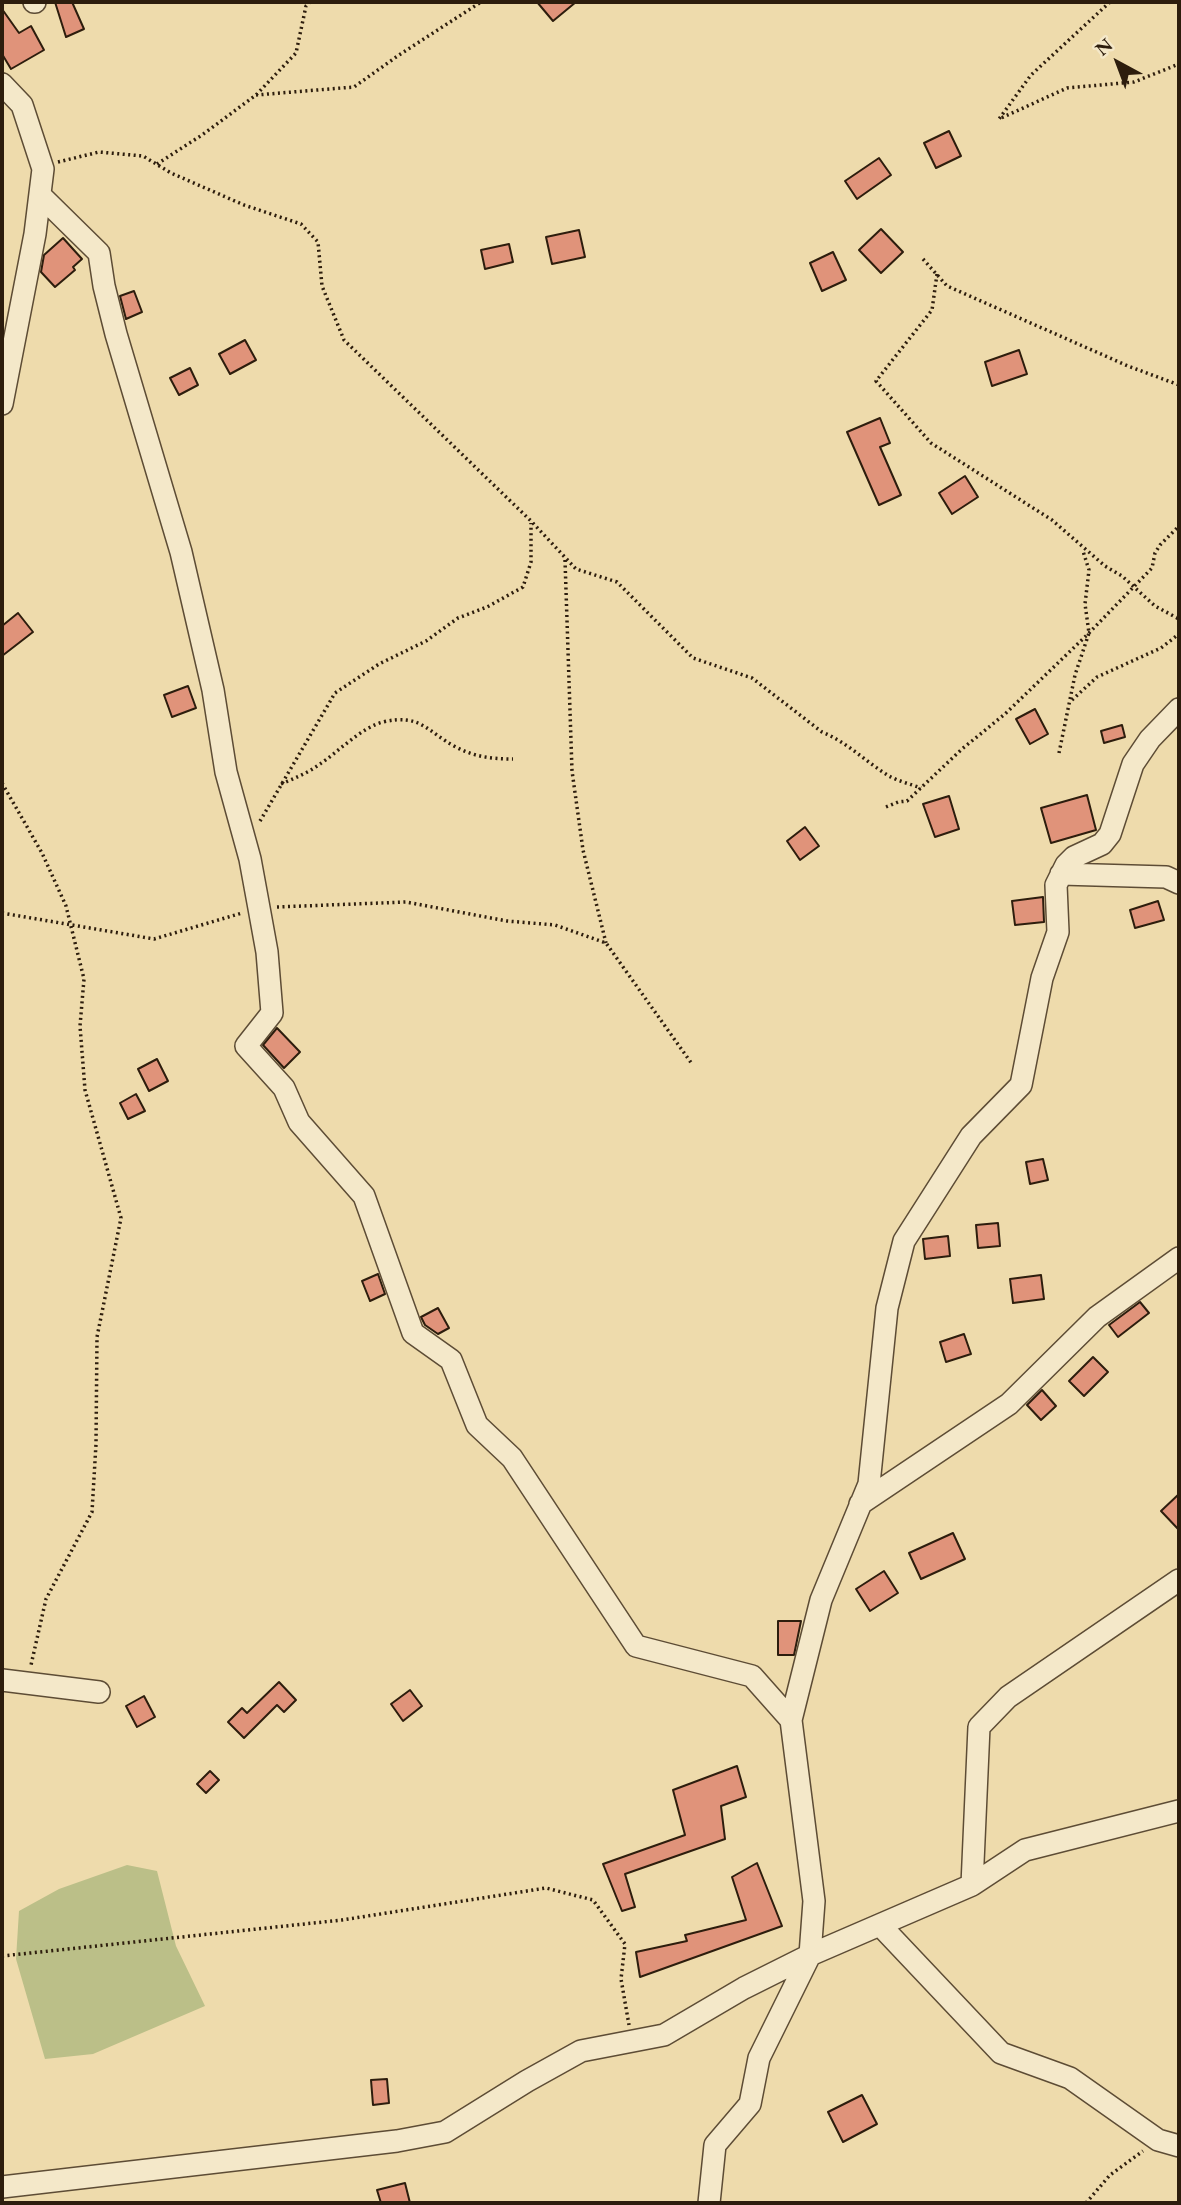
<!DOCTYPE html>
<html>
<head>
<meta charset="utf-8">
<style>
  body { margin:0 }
  #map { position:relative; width:1181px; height:2205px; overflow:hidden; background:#eedbac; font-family:"EB Garamond",serif }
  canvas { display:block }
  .frame { position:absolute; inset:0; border:4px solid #2d1d0d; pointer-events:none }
  .north { position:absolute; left:1083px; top:28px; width:70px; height:70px; -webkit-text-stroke:5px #f4e8c9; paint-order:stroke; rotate:319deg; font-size:19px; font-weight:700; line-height:28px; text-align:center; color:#2d1d0d }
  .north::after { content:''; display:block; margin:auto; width:24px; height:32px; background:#2d1d0d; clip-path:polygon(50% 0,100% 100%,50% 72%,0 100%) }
</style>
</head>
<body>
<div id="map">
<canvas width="1181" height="2205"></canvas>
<div class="frame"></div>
<div class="north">N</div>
</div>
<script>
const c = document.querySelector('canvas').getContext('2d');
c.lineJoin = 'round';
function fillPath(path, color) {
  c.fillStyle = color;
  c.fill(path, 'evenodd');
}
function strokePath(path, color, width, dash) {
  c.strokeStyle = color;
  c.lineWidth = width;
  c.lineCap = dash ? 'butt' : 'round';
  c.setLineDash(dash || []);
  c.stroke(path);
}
fillPath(new Path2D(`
  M127 1865 157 1871 176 1946 205 2006 93 2054 45 2059 16 1959 19 1911 59 1889Z`), '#bbbf88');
const building = new Path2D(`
  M55 2H72L84 29 66 37Z
  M537 2H576L553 21Z
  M2 9 19 33 31 26 44 50 11 69 2 54Z
  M949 131 961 156 936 168 924 143Z
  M879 158 891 175 857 199 845 181Z
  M881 229 903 252 881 273 859 250Z
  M579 230 585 257 552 264 546 237Z
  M63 238 82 259 73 267 75 270 55 287 41 272 44 255Z
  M509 244 513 262 485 269 481 250Z
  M833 252 846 280 822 291 810 263Z
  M134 291 142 312 126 319 120 296Z
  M245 340 256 360 230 374 219 354Z
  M1019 350 1027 374 992 386 985 362Z
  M190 368 198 385 179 395 170 378Z
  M880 418 890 443 880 447 901 495 879 505 847 432Z
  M965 476 978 497 952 514 939 493Z
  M18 613 33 632 2 656V626Z
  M188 686 196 708 172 717 164 695Z
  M1035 709 1048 734 1030 744 1016 719Z
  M1122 725 1125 737 1104 743 1101 731Z
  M1087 795 1096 830 1051 843 1041 808Z
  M949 796 959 829 935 837 923 804Z
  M805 827 819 846 800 860 787 841Z
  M1043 897 1044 922 1015 925 1012 901Z
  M1158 901 1164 920 1135 928 1130 910Z
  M277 1028 300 1052 284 1068 263 1045Z
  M157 1059 168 1081 149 1091 138 1069Z
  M136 1094 145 1111 128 1119 120 1103Z
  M1043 1159 1048 1180 1030 1184 1026 1162Z
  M998 1223 1000 1246 978 1248 976 1225Z
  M948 1236 950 1256 925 1259 923 1239Z
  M378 1274 385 1294 370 1301 362 1281Z
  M1041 1275 1044 1299 1013 1303 1010 1279Z
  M1140 1302 1149 1313 1118 1337 1109 1325Z
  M438 1308 449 1328 438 1334 425 1325 421 1317Z
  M964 1334 971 1354 946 1362 940 1342Z
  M1093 1357 1108 1372 1084 1396 1069 1381Z
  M1042 1390 1056 1406 1041 1420 1027 1405Z
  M1179 1494V1530L1161 1511Z
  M953 1533 965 1559 921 1579 909 1553Z
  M884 1571 898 1593 870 1611 856 1589Z
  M778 1621H801L794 1655H778Z
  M279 1682 296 1700 284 1712 277 1705 244 1738 228 1722 242 1708 247 1713Z
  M410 1690 422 1706 403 1721 391 1704Z
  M144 1696 155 1717 137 1727 126 1706Z
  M737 1766 746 1797 721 1806 725 1839 625 1874 635 1907 622 1911 603 1864 685 1835 673 1790Z
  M210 1771 219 1780 206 1793 197 1784Z
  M757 1863 782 1926 640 1977 636 1952 687 1941 685 1935 746 1920 732 1877Z
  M387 2079 389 2103 373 2105 371 2080Z
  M862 2095 877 2124 843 2142 828 2112Z
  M405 2183 410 2203H381L377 2190Z`);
fillPath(building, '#e0937a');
strokePath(building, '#2d1d0d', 2);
const minor = new Path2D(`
  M34 2H35
  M2 84 22 105 43 169 35 234 2 404
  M40 195 99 253 104 286 116 334 181 552 213 690 226 772 250 859 259 908 267 952 272 1013 246 1046 284 1088 299 1122 364 1196 413 1333 451 1360 477 1425 512 1458 636 1646 752 1676 791 1720
  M1061 874 1166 877 1179 883
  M860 1504 1009 1404 1097 1317 1179 1258
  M2 1680 99 1692
  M972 1885 1025 1850 1179 1811
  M880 1925 1001 2053 1070 2078 1158 2140 1179 2146
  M2 2187 397 2141 445 2132 527 2081 581 2051 664 2035 744 1988 810 1955 972 1885 979 1727 1008 1697 1179 1580
  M709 2203 715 2145 750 2104 759 2058 810 1955 814 1901 791 1720 821 1600 869 1484 887 1308 904 1241 971 1136 1021 1085 1042 978 1058 932 1056 885 1066 865 1074 857 1102 844 1110 834 1133 764 1150 739 1179 709`);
strokePath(minor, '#5d4c35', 24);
strokePath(new Path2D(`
  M1110 2 1031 75 999 119 1067 88 1134 82 1179 64
  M256 95 354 87 399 55 481 2
  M58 162 99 152 143 156 171 173 244 205 301 224 318 242 322 286 344 340 531 521 576 569 617 582 693 658 752 678 822 732C847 742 866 762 889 776 898 781 910 784 921 788
  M157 164 202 135 256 95 296 53 306 6 310 2
  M923 259 947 286 1128 366 1179 385
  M937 274 932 310 876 381 931 443 1052 520 1105 566 1122 576 1155 606 1179 619
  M565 560 572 771 583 850 606 943
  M1072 700 1097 677 1161 648 1179 634
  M1059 753 1075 675 1089 633 1085 604 1089 570 1083 551
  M2 783 42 853 66 906 84 979 80 1026 85 1090 121 1218 97 1337 96 1444 92 1512 46 1599 31 1665
  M281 784C295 778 308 773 320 764 338 752 362 727 383 722 421 713 427 732 456 747 474 757 493 759 513 759
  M886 807 898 802 907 801 962 749 1005 714 1089 633 1152 568 1155 553 1160 545 1179 526
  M260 821 335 693 379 664 426 641 458 618 487 607 523 587 531 562V523
  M277 907 406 902 507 921 555 925 606 943 692 1064
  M2 913 154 939 242 913
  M2 1956 342 1920 546 1888 593 1900 625 1944 621 1979 629 2025
  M1086 2203 1110 2175 1143 2151`), '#2d1d0d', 3.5, [2, 3.5]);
strokePath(minor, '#f4e8c9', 21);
</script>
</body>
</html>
